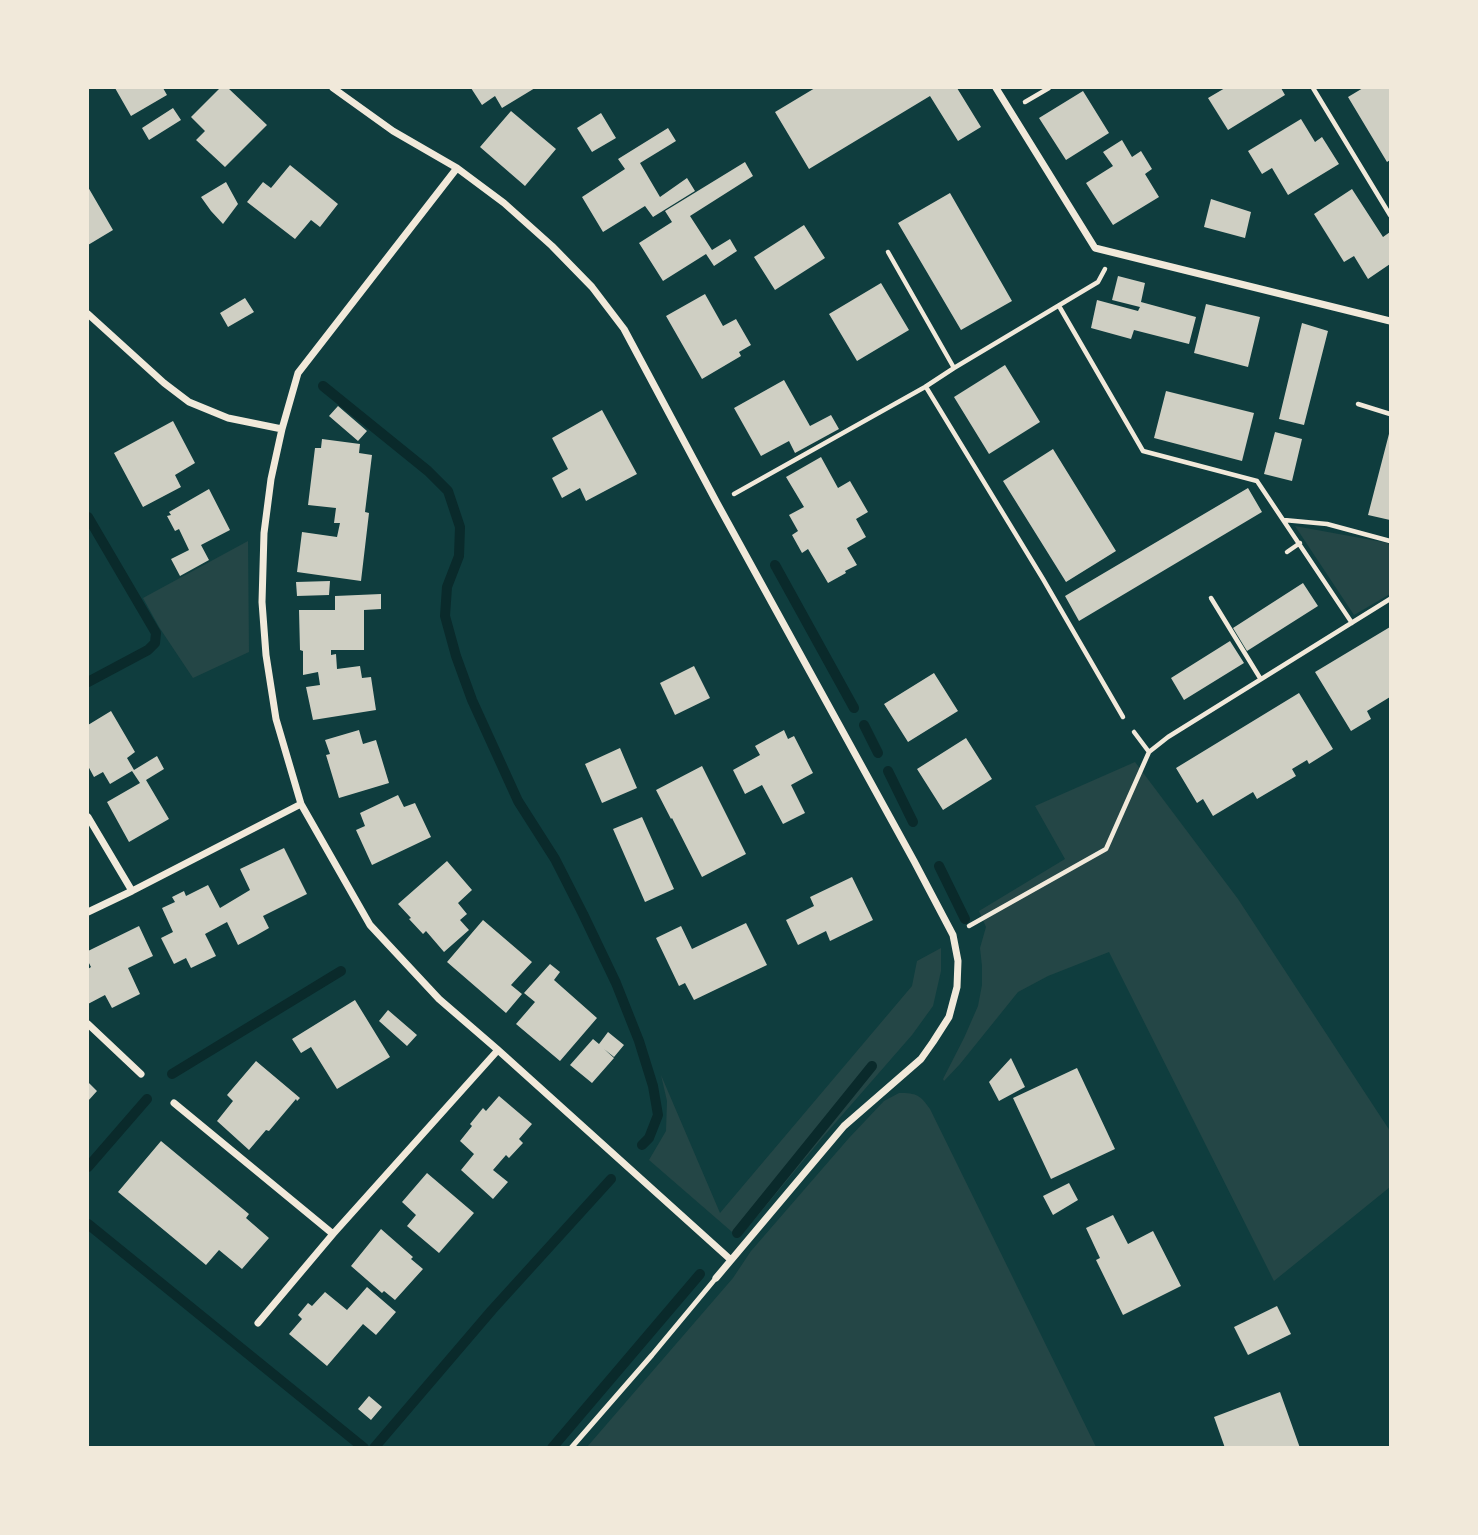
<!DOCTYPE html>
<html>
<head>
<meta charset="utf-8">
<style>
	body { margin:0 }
	#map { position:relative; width:1478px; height:1535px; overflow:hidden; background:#0f3d3e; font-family:Signika,sans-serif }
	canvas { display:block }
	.frame { position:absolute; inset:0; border:89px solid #f1e9da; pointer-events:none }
</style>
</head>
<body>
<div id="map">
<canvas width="1478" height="1535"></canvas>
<div class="frame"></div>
</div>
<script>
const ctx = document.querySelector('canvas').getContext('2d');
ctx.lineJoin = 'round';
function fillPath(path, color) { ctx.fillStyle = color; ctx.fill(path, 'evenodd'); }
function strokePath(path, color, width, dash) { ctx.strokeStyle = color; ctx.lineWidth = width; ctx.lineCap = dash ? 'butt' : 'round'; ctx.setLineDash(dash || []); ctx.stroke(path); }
fillPath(new Path2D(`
	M1295,526L1388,543L1390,548V594L1354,615Z
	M248,541L249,652L193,678L159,627L143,598Z
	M1135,762L1238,899L1390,1131V1187L1274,1281L1109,952L1048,976L1018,992L960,1064L944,1081L943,1079L964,1038L978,1006L982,985V966L980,948L986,927L979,911L1065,859L1035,806Z
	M941,948V971L933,1006L912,1035L823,1137L739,1238L649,1160L666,1131L667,1101L661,1075L720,1213L912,986L917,961Z
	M899,1093C917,1093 920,1095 930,1109L1096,1447H587L733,1278L751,1251L849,1138L884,1101Z`), '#244646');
strokePath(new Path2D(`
	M323,386L428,471L448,491L460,527L459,556L447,587L445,616L456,656L472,700L518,801L555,859L583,914L616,983L639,1041L653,1086L658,1115L649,1138L642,1145
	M88,517L156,633L155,643L148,650L88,682
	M775,565L854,708
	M864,725L878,753
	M888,771L913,822
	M939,866L965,919
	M172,1074L341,971
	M88,1167L147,1099
	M88,1224L364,1448
	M737,1233L872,1066
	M374,1448L492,1310L611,1179
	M552,1448L700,1274`), '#0a2a2b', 10);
fillPath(new Path2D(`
	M115,88H163L167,95L131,116Z
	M220,88H228L267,125L225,167L196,140L205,131L191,117Z
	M471,88H535L502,108L495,96L482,105Z
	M815,88H957L981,127L958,141L930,96L809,169L775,112Z
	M1225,88H1281L1285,95L1228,130L1208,98Z
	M1363,88H1390V160L1387,162L1348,97Z
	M1083,91L1109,133L1066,160L1039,118Z
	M173,108L181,120L149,140L142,128Z
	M511,111L556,149L525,186L480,147Z
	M601,113L616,138L592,152L577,128Z
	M1301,119L1315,142L1322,137L1339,164L1288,195L1272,168L1262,174L1248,151Z
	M668,128L676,141L640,163L660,197L687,178L695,191L653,217L645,206L603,232L582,197L625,169L618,159Z
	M1122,140L1132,157L1141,151L1152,169L1145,174L1159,197L1113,225L1086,183L1113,166L1103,152Z
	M745,162L753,176L690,216L712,250L730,239L737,251L714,266L706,254L663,281L639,243L672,222L665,211Z
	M290,165L338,204L320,227L311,220L295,239L247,202L263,182L271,188Z
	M226,182L238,204L223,224L211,211L201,197Z
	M88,187L113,230L88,245Z
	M1352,189L1383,237L1390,232V264L1368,279L1354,256L1344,262L1314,214Z
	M950,193L1012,301L961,330L898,223Z
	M1211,199L1251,212L1245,238L1204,227Z
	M804,225L825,258L775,290L754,257Z
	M1118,276L1145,283L1141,302L1196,317L1189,344L1134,330L1131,339L1091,328L1097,300L1138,311L1140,307L1112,300Z
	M881,283L909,330L857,361L829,314Z
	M705,294L723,326L736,319L751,345L739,352L741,356L702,379L666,316Z
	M245,298L254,312L228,327L220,313Z
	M1206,304L1260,317L1248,367L1194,353Z
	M1302,323L1328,331L1304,425L1279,419Z
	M1005,365L1040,422L989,454L954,397Z
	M784,380L810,426L831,415L839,429L795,453L789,441L761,456L734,408Z
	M1166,391L1254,413L1242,461L1154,438Z
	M338,406L367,431L358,441L329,416Z
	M602,410L637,474L586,501L580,488L562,498L552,478L568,469L552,438Z
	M173,421L195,463L175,475L181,487L143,507L114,453Z
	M1390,430V520L1368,515Z
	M1275,432L1302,439L1292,481L1264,474Z
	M322,439L360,444L359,453L372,455L365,512L369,513L361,581L297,572L302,532L337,537L340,523H334L336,508L308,505L315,448H321Z
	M1053,449L1116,551L1066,582L1003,481Z
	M821,457L838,488L850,481L868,512L856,519L866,537L847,548L857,565L845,571L846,573L828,583L808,549L802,553L792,535L798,531L789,515L804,507L786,477Z
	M1248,488L1262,512L1079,621L1065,596Z
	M209,489L230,530L201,545L209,560L180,576L171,559L189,550L179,529L175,531L167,516L171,515L169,512Z
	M330,581L329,595L297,596L296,582Z
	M1303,583L1318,606L1247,651L1233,628Z
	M381,594V609L364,610V650H331V655L336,654L337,669L360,666L362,678L371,677L376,710L313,720L306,687L320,685L318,672L303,675V651L300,650L299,610H335V596Z
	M1390,627V697L1367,711L1371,719L1351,731L1315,672Z
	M1230,641L1244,663L1184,700L1171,678Z
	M694,666L710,698L675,715L660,683Z
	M934,673L958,711L908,742L884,704Z
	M1299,693L1333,749L1309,764L1307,760L1292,769L1296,776L1257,799L1253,792L1213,816L1203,799L1197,803L1176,768Z
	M111,711L135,752L127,758L134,770L157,756L164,769L146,780L169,819L129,842L107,802L140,783L132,771L110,784L103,772L94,777L88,766V725Z
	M359,730L363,744L376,740L389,783L339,798L326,755L330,754L325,740Z
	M784,730L788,739L794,736L813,773L791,785L805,813L783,824L762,785L745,794L733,770L760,755L755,746Z
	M966,738L992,779L943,810L917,769Z
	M620,748L637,788L602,803L585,764Z
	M702,766L746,854L702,877L672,818L671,819L656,790Z
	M398,795L404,807L415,803L431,837L372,865L356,830L365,826L360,813Z
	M642,817L674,889L645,902L613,829Z
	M284,848L307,894L263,916L269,928L255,936L238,945L227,922L205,934L216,956L191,968L186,958L174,964L161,938L173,932L162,908L175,902L172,897L184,891L186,896L208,885L220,908L250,890L240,869Z
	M447,861L472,890L458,903L467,914L460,920L469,930L444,952L426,931L423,934L409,919L411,918L398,904Z
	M852,877L873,920L830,941L826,931L798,945L786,920L814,906L810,897Z
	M483,920L532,962L511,985L522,994L506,1013L447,962Z
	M746,923L767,965L694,1000L685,983L679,986L656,938L681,926L692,949Z
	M139,926L153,956L128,968L140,994L112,1008L105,995L88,1004V969L91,967L88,961V951Z
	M550,964L560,972L554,980L597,1018L560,1061L516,1024L535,1002L524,993Z
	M355,1000L390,1057L337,1089L311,1047L301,1053L292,1039Z
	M388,1010L417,1035L407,1046L379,1021Z
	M608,1032L624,1045L614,1057L604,1049L614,1058L592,1083L570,1065L593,1039L599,1044Z
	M1011,1058L1025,1087L999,1101L989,1082Z
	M256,1061L300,1098L297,1101L296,1099L269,1131L266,1130L249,1150L217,1121L233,1101L227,1095Z
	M1077,1068L1115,1149L1051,1179L1013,1098Z
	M88,1082L97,1091L88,1101Z
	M499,1096L532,1124L519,1139L523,1143L509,1158L506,1155L493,1170L508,1182L493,1199L461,1170L474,1154L460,1141L472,1126L470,1124L483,1108L486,1111Z
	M161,1141L249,1214L246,1218L269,1238L242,1269L219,1250L206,1265L118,1192Z
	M427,1173L474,1213L439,1253L407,1226L416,1215L402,1202Z
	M1069,1183L1078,1200L1053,1215L1043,1196Z
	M1113,1215L1128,1244L1153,1231L1181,1286L1123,1315L1096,1260L1100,1258L1086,1228Z
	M381,1229L413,1257L411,1259L423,1269L395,1300L384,1291L382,1293L351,1266Z
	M367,1287L396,1312L376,1335L363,1324L327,1366L289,1334L302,1319L298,1315L308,1303L312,1306L325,1292L347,1310Z
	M1277,1306L1291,1334L1248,1355L1234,1327Z
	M1280,1392L1300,1448H1225L1214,1417Z
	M369,1396L382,1407L371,1420L358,1409Z`), '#cfcfc3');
strokePath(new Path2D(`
	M1313,88L1390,215
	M1025,102L1049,88
	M888,252L954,368
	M1059,306L1143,451L1257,481L1352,623
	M926,387L1043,579L1123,717
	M1358,404L1390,414
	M734,494L925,387L954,368L1098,282L1105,269
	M1284,520L1327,524L1390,541
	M1287,552L1300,543
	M1211,598L1260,678
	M1134,732L1149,752
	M969,926L1106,849L1149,752L1168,737L1390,599`), '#f1e9da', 4.5);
strokePath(new Path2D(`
	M571,1448L652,1355L716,1278`), '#f1e9da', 5);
strokePath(new Path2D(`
	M333,88L393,131L457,168L504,203L552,246L592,287L624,329L717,503L914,861L953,935L958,961L957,987L949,1017L933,1042L921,1059L844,1126L716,1278
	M996,88L1095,248L1390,321
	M457,168L298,373L282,429L271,479L264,533L262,602L266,655L276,719L301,804L370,925L439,999L498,1050L731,1260
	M88,314L164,383L189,402L228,418L282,429
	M88,817L132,891
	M88,912L132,891L301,804
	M88,1024L141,1074
	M174,1103L333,1234L498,1050
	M258,1323L333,1234`), '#f1e9da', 7);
</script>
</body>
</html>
